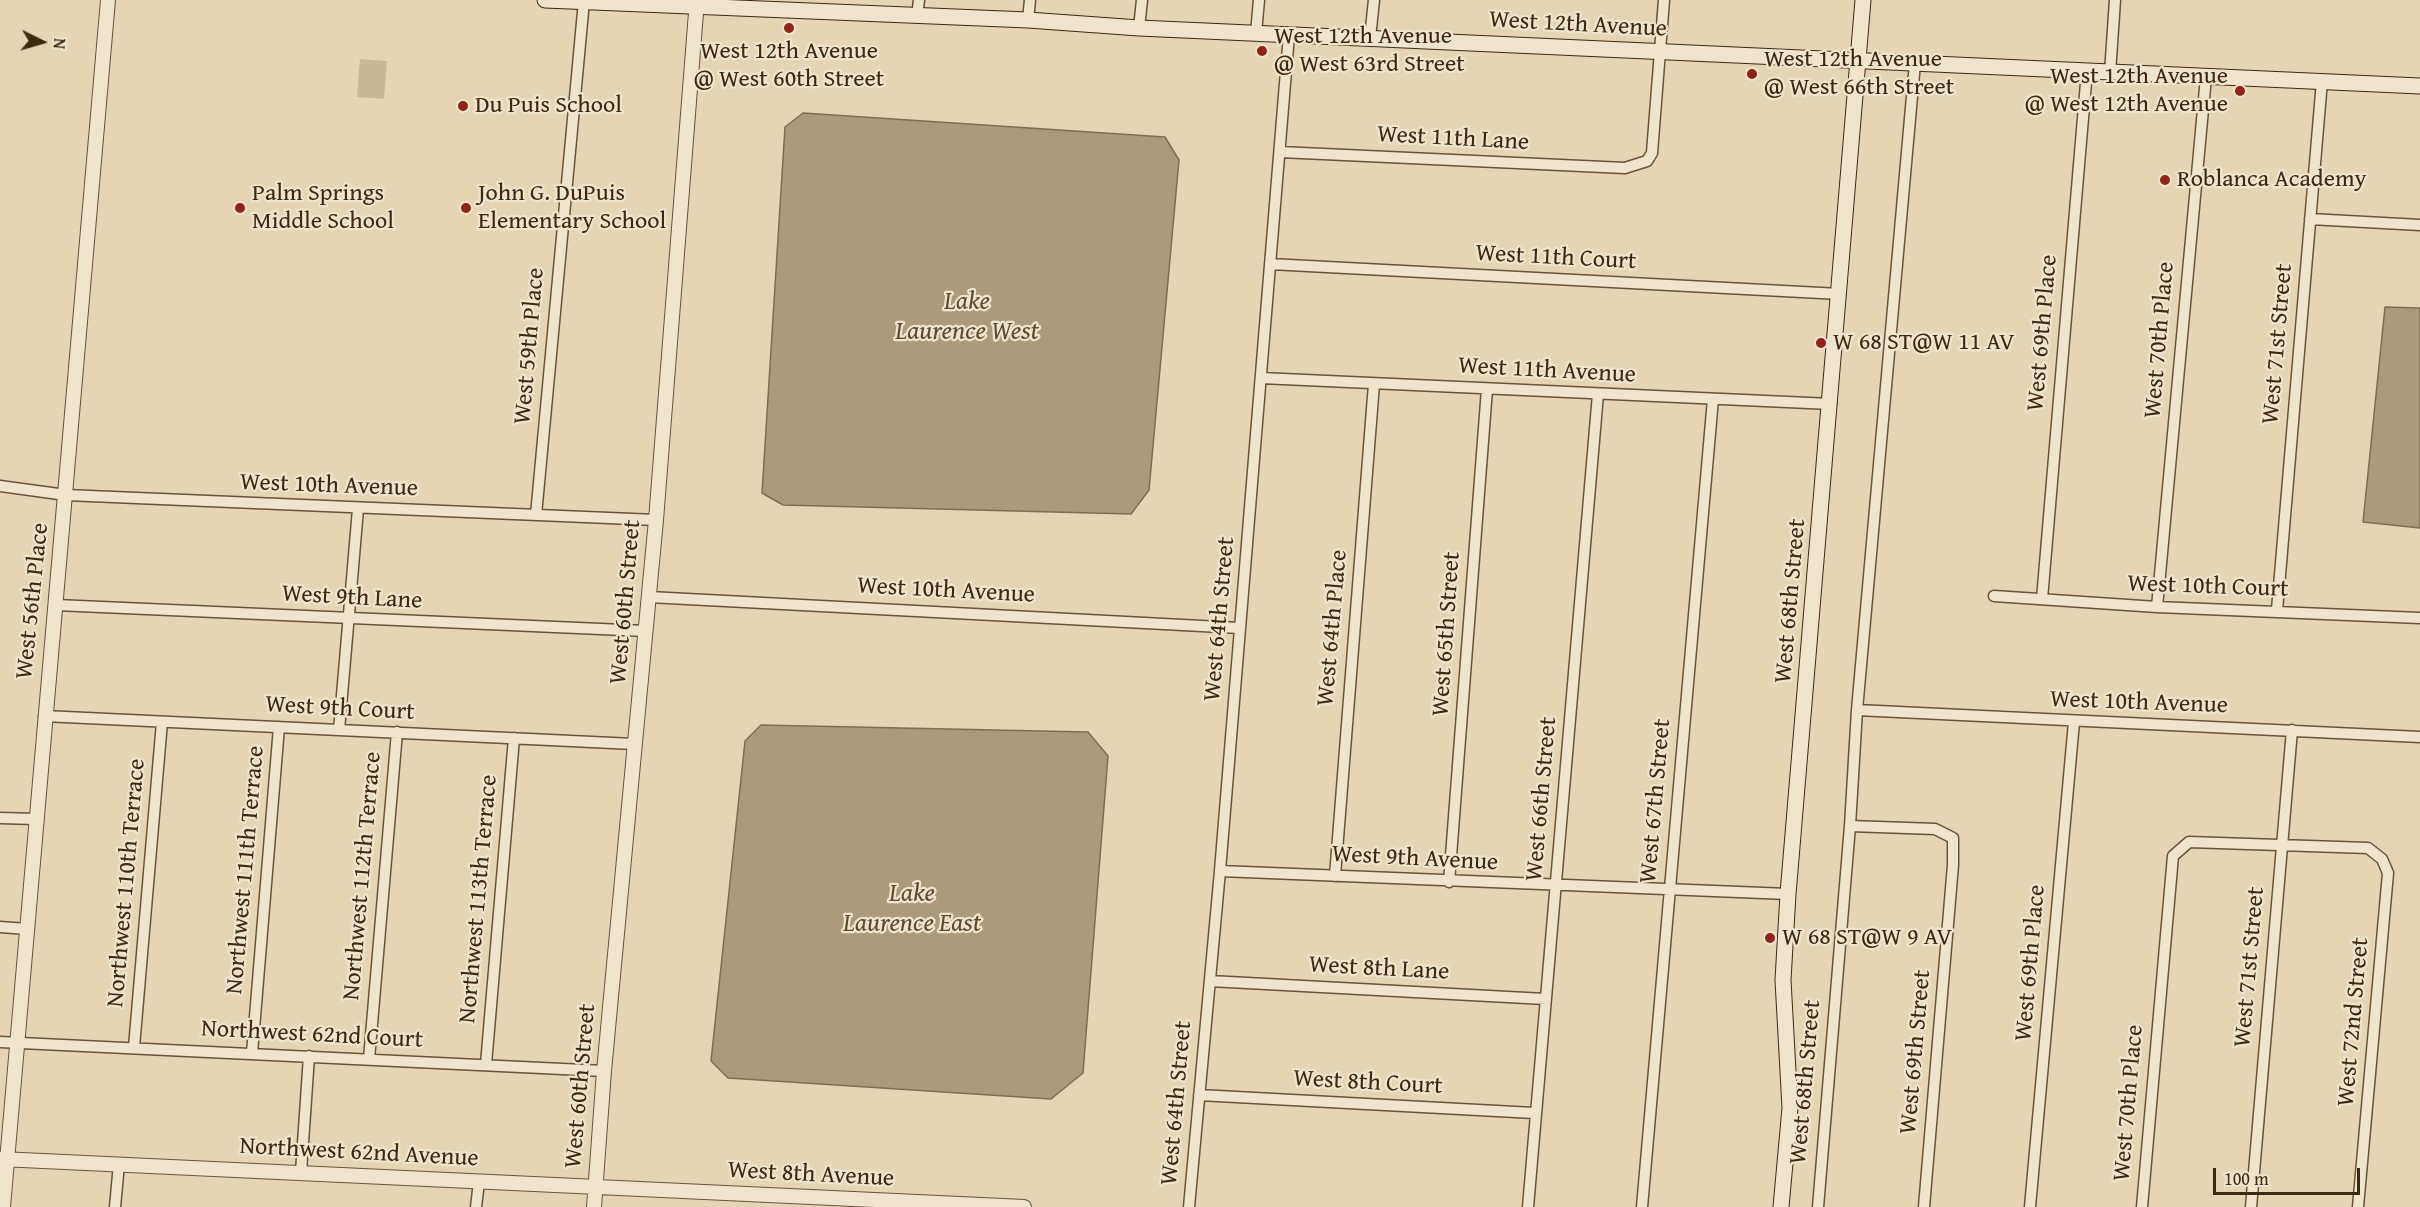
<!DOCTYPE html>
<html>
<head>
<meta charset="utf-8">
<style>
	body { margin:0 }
	#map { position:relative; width:2420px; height:1207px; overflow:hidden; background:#e6d5b4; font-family:"Gentium Book Plus",serif }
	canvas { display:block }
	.north { position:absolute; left:12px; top:12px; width:60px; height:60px; -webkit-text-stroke:4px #efe4ce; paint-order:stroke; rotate:95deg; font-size:16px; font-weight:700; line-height:24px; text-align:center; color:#3e2810 }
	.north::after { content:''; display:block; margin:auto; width:21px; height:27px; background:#3e2810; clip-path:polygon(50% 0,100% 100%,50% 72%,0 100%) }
	.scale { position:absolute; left:2213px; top:1168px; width:147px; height:27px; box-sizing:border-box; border:3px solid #3e2810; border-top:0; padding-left:8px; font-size:18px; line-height:21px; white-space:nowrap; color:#3e2810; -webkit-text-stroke:4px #efe4ce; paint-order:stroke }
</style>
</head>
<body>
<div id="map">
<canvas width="2420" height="1207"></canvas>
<div class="north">N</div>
<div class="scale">100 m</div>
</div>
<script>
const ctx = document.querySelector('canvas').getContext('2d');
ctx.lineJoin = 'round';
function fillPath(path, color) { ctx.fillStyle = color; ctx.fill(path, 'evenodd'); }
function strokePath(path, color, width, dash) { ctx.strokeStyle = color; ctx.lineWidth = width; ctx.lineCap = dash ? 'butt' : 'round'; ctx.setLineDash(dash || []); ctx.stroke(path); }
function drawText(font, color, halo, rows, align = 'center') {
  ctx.font = font + ' "Gentium Book Plus",serif'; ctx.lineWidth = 4.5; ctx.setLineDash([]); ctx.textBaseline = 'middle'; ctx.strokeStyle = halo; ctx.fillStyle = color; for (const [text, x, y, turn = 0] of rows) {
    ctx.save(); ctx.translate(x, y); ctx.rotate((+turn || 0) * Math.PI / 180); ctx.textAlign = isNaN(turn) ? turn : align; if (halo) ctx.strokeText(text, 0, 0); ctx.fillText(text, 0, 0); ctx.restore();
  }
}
fillPath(new Path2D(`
	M360,59L387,61L384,99L357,97Z`), '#c9b898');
const water = new Path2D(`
	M803,113L1165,137L1179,160L1149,490L1131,514L783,505L762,493L785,127Z
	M2385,307L2420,308V528L2363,522Z
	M761,725L1088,732L1108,756L1083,1073L1051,1099L728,1078L711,1061L745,741Z`);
fillPath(water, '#ad9a7c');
strokePath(water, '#816c51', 1.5);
const minor = new Path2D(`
	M917,17L919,0
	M1028,20L1030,0
	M1139,28L1142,0
	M1256,33L1259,0
	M1370,38L1374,0
	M2110,73L2115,0
	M1280,152L1625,168L1647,161L1652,153L1664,0
	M2310,219L2420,225
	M1270,264L1840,294
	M1261,378L1831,404
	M0,486L66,495L656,520
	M536,515L584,1
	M1994,596L2157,607L2420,618
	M649,597L1240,628
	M2042,599L2087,71
	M56,605L646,631
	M2157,607L2206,77
	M2277,610L2322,81
	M1857,710L2420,737
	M44,716L634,744
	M339,730L358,509
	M0,818L36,819
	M1850,826L1935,829L1953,838V865L1924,1207
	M1220,871L1788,894
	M1335,876L1374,384
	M1449,882L1487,389
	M0,927L27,929
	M1210,981L1545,999
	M0,1042L604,1071
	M134,1047L162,722
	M252,1053L279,727
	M369,1059L397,732
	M486,1064L514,738
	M1199,1095L1534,1113
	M301,1172L309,1056
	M115,1207L119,1164
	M476,1207L479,1182
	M1189,1207L1220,871L1289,35
	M1528,1207L1598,394
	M1642,1207L1713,399
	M1818,1207L1850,826L1857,710L1915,63
	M2030,1207L2074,722
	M2142,1207L2173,856L2189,842L2368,848L2382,859L2388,873L2358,1207
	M2251,1207L2292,730`);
const tertiary = new Path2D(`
	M0,1159L1024,1207
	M3,1207C37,805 74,402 108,0
	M594,1207L604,1071L656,520L697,0`);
const secondary = new Path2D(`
	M545,0L1028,20L1139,28L2420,86
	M1781,1207L1790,1108L1783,980L1788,894L1863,0`);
strokePath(minor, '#685339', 13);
strokePath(tertiary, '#685339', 16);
strokePath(secondary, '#3e2810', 17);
strokePath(minor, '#efe4ce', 10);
strokePath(tertiary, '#efe4ce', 14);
strokePath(secondary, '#efe4ce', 15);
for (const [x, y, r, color] of [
	[789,28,6,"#8f2418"],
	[1262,51,6,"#8f2418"],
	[1752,74,6,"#8f2418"],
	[2240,91,6,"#8f2418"],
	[463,106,6,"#8f2418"],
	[2165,180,6,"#8f2418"],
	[240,208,6,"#8f2418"],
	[466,208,6,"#8f2418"],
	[1821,343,6,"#8f2418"],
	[1770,938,6,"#8f2418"]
]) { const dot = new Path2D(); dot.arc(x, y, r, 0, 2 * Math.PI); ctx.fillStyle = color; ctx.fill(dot); strokePath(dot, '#efe4ce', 2); }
drawText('24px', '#3e2810', '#efe4ce', [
	["West 12th Avenue",1578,25,3],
	["West 11th Lane",1453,139,3],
	["West 11th Court",1556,258,3],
	["West 69th Place",2043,333,-85],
	["West 70th Place",2160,340,-85],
	["West 71st Street",2278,344,-85],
	["West 59th Place",530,346,-85],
	["West 11th Avenue",1547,371,3],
	["West 10th Avenue",329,486,2],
	["West 10th Court",2208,587,2],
	["West 10th Avenue",946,591,3],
	["West 9th Lane",352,598,3],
	["West 56th Place",33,601,-84],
	["West 68th Street",1791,601,-85],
	["West 60th Street",626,602,-85],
	["West 64th Street",1220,619,-85],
	["West 64th Place",1333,628,-85],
	["West 65th Street",1447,634,-86],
	["West 10th Avenue",2139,703,2],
	["West 9th Court",340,709,3],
	["West 66th Street",1542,799,-85],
	["West 67th Street",1656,801,-85],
	["West 9th Avenue",1415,859,3],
	["Northwest 111th Terrace",246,870,-85],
	["Northwest 112th Terrace",363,876,-85],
	["Northwest 110th Terrace",127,883,-85],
	["Northwest 113th Terrace",479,899,-85],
	["West 69th Place",2031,963,-85],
	["West 71st Street",2250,967,-85],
	["West 8th Lane",1379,969,3],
	["West 72nd Street",2354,1022,-85],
	["Northwest 62nd Court",312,1035,3],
	["West 69th Street",1916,1052,-85],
	["West 68th Street",1806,1082,-85],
	["West 8th Court",1368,1083,3],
	["West 60th Street",581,1086,-85],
	["West 64th Street",1177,1103,-85],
	["West 70th Place",2129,1103,-85],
	["Northwest 62nd Avenue",359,1153,3],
	["West 8th Avenue",811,1175,3]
]);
drawText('24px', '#3e2810', '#efe4ce', [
	["West 12th Avenue",1274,37],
	["@ West 63rd Street",1274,65],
	["West 12th Avenue",789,52,"center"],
	["@ West 60th Street",789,80,"center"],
	["West 12th Avenue",1764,60],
	["@ West 66th Street",1764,88],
	["West 12th Avenue",2228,77,"right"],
	["@ West 12th Avenue",2228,105,"right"],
	["Du Puis School",475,106],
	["Roblanca Academy",2177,180],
	["Palm Springs",252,194],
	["Middle School",252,222],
	["John G. DuPuis",478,194],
	["Elementary School",478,222],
	["W 68 ST@W 11 AV",1833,343],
	["W 68 ST@W 9 AV",1782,938]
], 'left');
drawText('italic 26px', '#5f4a30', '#efe4ce', [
	["Lake",967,302],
	["Laurence West",967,332],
	["Lake",912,894],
	["Laurence East",912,924]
]);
</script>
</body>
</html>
